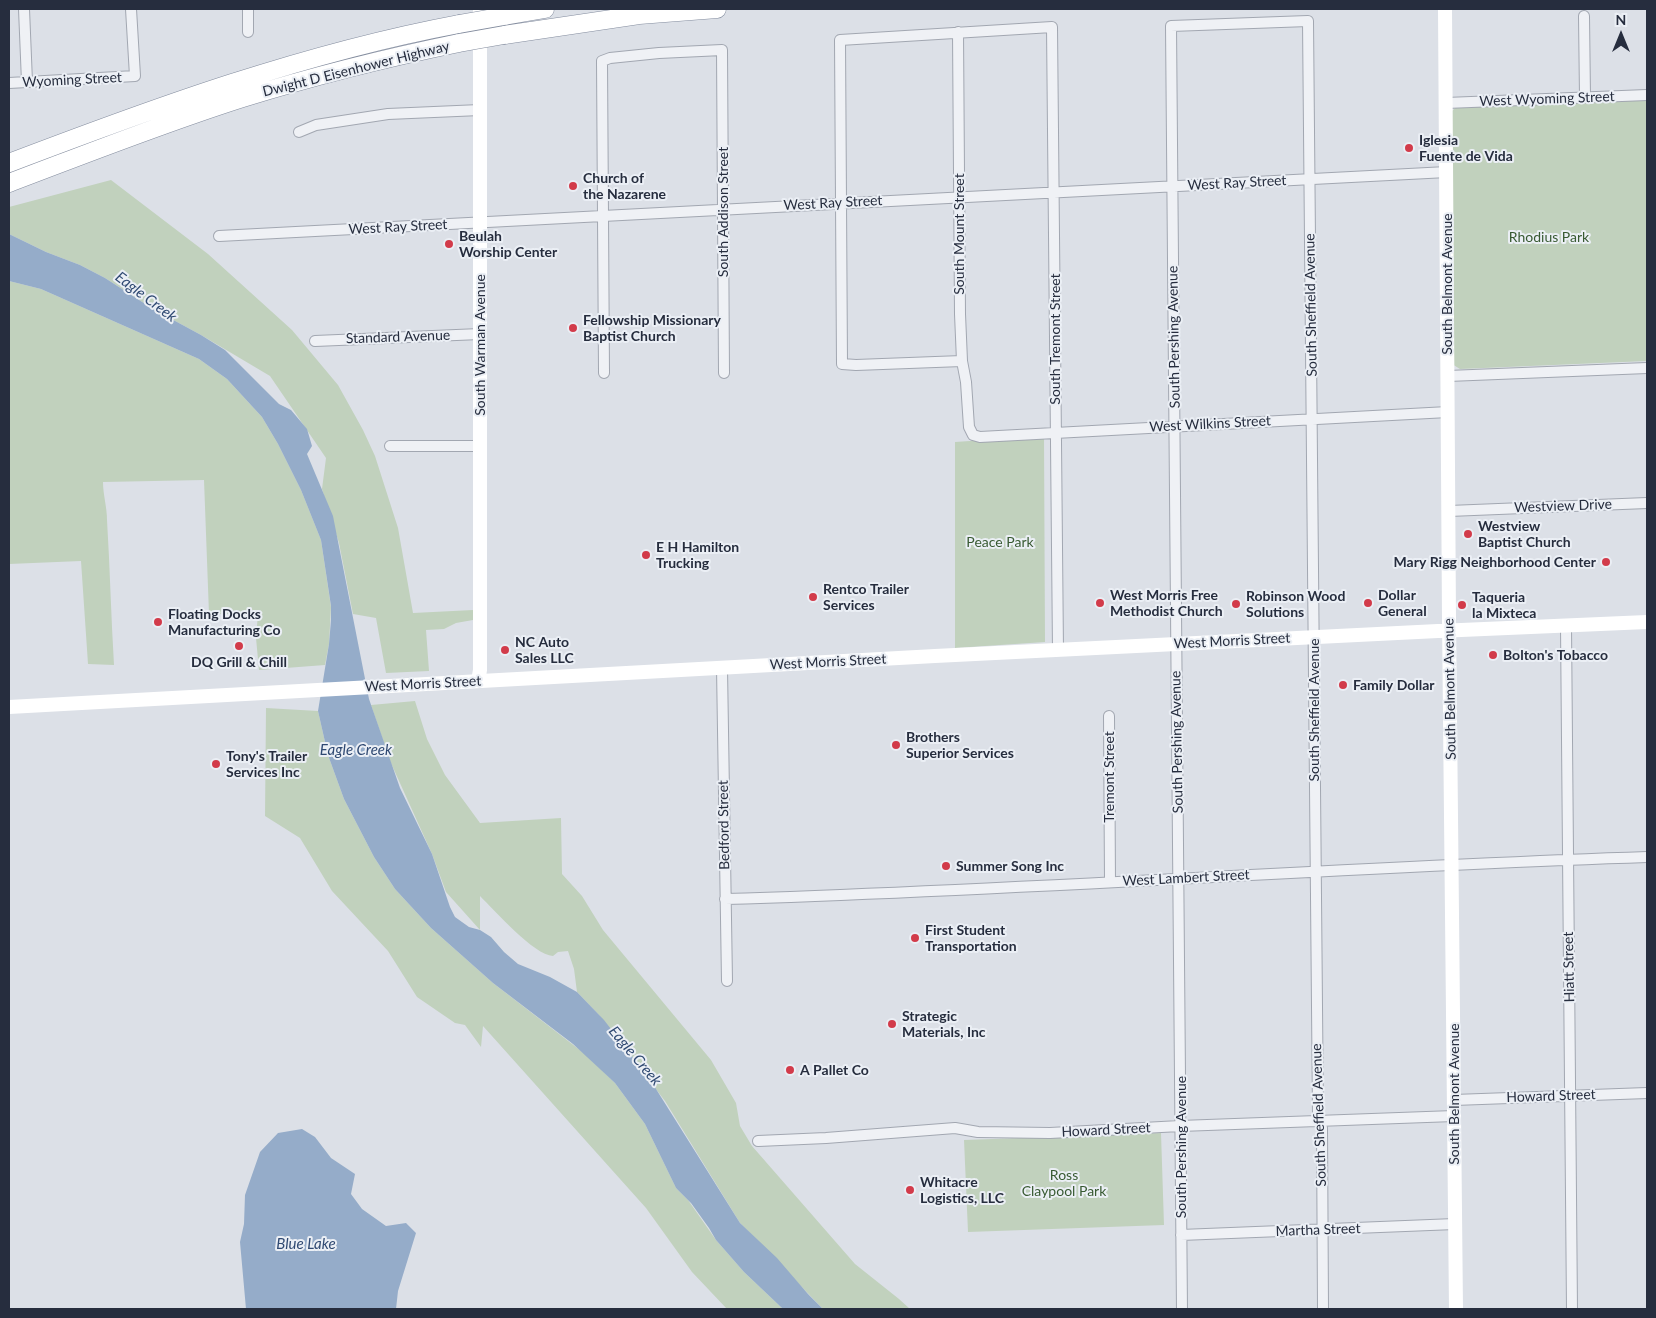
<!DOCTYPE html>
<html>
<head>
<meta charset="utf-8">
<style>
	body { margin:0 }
	#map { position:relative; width:1656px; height:1318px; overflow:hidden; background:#dce0e7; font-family:Lato,sans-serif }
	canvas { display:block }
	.frame { position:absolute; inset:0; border:10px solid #262d3e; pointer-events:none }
	.north { position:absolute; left:1596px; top:10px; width:50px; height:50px; -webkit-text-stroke:4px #ebeff5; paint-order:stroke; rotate:0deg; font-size:14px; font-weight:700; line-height:20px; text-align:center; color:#262d3e }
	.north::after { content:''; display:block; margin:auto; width:18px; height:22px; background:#262d3e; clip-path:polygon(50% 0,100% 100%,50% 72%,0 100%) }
</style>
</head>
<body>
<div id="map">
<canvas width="1656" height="1318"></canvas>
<div class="frame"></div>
<div class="north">N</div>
</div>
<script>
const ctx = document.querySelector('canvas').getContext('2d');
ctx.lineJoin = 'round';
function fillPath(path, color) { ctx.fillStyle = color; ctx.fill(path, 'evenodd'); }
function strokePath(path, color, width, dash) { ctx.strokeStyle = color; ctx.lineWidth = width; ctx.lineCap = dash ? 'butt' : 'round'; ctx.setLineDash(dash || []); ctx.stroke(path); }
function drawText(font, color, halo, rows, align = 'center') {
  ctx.font = font + ' Lato,sans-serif'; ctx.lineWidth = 4; ctx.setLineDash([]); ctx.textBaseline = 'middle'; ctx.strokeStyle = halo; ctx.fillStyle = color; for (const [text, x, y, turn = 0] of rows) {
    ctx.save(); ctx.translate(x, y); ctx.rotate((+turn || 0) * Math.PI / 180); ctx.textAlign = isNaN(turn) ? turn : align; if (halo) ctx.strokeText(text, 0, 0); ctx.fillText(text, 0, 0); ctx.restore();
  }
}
fillPath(new Path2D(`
	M1647,100V361L1460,369L1452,364L1450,113L1456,107Z
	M111,180L208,254L292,330L338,385L363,430L375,456L398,528L413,613L473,610V620L456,623L444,629L426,630L429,671L386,673L376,618L353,614L339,543L322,489L326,458L270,376L201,335L153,309L105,278L80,265L46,252L9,234V207Z
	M9,281L41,289L199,359L227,379L262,417L278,444L301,490L321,540L331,607L329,644L325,665L259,670L256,638L258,614H209L204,480L103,482C103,495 107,507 107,520C110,568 111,617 114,665L88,664L81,561L9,564Z
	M1044,436L1045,642L955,648V442Z
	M415,701L427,739L445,775L480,823L561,818L562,874L582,896L603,930L711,1060L736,1103L740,1126L752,1146L855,1264L899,1299L910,1309H823L740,1223L665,1101L599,1015L577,992L574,969L568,951L558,952L553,956C534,955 495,911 480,896V930L446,892L432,854L390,761L371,705Z
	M266,708L318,711L328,755L344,799L374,857L395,889L431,928L493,983L585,1054L615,1083L645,1124L676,1188L688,1200L716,1240L744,1272L783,1309H727L692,1272L646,1208L483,1026L481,1047L465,1025L455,1023L417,997L388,951L332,891L300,838L265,816Z
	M1161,1133L1164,1225L968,1232L964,1140Z`), '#c1d1bd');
fillPath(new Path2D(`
	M9,234L46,252L80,265L105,278L153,309L201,335L225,350L279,404L291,410L307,429L312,446L307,454L333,516L369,699L400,788L432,854L450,907L455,917L469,927L480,930L491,937L504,952L518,964L550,977L577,992L604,1020L651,1081L740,1223L777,1258L808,1294L823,1309H783L744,1272L716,1240L709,1228L691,1203L676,1188L645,1124L615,1083L573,1044L493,983L431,928L395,889L374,857L344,799L328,755L318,711L329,644L331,620V606L321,540L301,490L278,444L262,417L227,379L199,359L41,289L9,281Z
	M302,1129L315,1137L331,1158L355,1174L351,1194L362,1209L386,1226L406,1223L416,1233L398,1291L396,1309H246L240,1242L244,1224L245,1195L260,1152L278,1133Z`), '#95acc9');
const street = new Path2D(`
	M24,9L27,82
	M1584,16L1585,97
	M248,32V9
	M958,32L960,314L962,361L966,382L969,427L973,435L980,437L1448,412
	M9,83L135,76L131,9
	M1446,103L1647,95
	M299,132L316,125L388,114L480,110
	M219,236L1447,172
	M315,341L480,334
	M962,361L856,365L842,364L840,40L1052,27L1058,650
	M604,373L602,61L610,58L659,53L722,50L724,373
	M1448,376L1647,368
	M390,446H480
	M1449,511L1647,503
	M1566,626L1572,1309
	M722,668L727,981
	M1109,716L1110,882
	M725,899C1033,890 1340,867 1647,857
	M1454,1100L1647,1093
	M758,1141L826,1138L955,1128L978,1132L1050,1133L1180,1126L1454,1116
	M1181,1235L1455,1224
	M1182,1309L1171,26L1308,21L1318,1114L1322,1128L1323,1309`);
const highway = new Path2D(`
	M504,16L545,9
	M504,35L639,15L717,9
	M9,163C156,107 304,53 459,24
	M9,183C86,154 164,123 243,98C314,76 386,58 459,43`);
strokePath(street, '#a2a7b1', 12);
strokePath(highway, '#838c9e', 19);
strokePath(street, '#eff1f5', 10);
strokePath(new Path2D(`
	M1445,9L1449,619L1456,1309
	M478,681L480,670V9
	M9,707L935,656L1438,631L1647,622`), '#fff', 14);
strokePath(highway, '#fff', 18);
const highwayBridge = new Path2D(`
	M459,24L504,16
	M459,43L504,35`);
strokePath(highwayBridge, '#838c9e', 19, []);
strokePath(highwayBridge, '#fff', 18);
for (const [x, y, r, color] of [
	[1409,148,5,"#d23b4a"],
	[573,186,5,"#d23b4a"],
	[449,244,5,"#d23b4a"],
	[573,328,5,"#d23b4a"],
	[1468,534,5,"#d23b4a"],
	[646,555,5,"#d23b4a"],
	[1606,562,5,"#d23b4a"],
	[813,597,5,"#d23b4a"],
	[1100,603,5,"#d23b4a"],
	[1368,603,5,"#d23b4a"],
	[1236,604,5,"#d23b4a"],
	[1462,605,5,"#d23b4a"],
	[158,622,5,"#d23b4a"],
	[239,646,5,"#d23b4a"],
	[505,650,5,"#d23b4a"],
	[1493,655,5,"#d23b4a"],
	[1343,685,5,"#d23b4a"],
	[896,745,5,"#d23b4a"],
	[216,764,5,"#d23b4a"],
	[946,866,5,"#d23b4a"],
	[915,938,5,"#d23b4a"],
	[892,1024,5,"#d23b4a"],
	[790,1070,5,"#d23b4a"],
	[910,1190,5,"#d23b4a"]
]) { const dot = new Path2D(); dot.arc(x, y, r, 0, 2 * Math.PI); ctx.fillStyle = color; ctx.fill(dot); strokePath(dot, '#ebeff5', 2); }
drawText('14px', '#262d3e', '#ebeff5', [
	["Dwight D Eisenhower Highway",356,69,-14],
	["Wyoming Street",72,80,-3],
	["West Wyoming Street",1547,99,-2],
	["West Ray Street",1237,183,-3],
	["West Ray Street",833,203,-3],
	["South Addison Street",723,212,-90],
	["West Ray Street",398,227,-3],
	["South Mount Street",959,234,-90],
	["South Belmont Avenue",1447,284,-90],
	["South Sheffield Avenue",1311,305,-91],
	["Standard Avenue",398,337,-2],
	["South Pershing Avenue",1174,337,-91],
	["South Tremont Street",1055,339,-90],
	["South Warman Avenue",480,345,-90],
	["West Wilkins Street",1210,424,-3],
	["Westview Drive",1563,506,-2],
	["West Morris Street",1232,641,-3],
	["West Morris Street",828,662,-3],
	["West Morris Street",423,684,-3],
	["South Belmont Avenue",1450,689,-91],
	["South Sheffield Avenue",1314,710,-90],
	["South Pershing Avenue",1177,742,-91],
	["Tremont Street",1109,777,-90],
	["Bedford Street",724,825,-91],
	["West Lambert Street",1186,878,-3],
	["Hiatt Street",1569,967,-91],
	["South Belmont Avenue",1454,1094,-90],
	["Howard Street",1551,1096,-2],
	["South Sheffield Avenue",1319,1115,-92],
	["Howard Street",1106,1130,-3],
	["South Pershing Avenue",1181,1147,-90],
	["Martha Street",1318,1230,-2]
]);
drawText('bold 14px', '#262d3e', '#ebeff5', [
	["Iglesia",1419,140],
	["Fuente de Vida",1419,156],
	["Church of",583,178],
	["the Nazarene",583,194],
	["Beulah",459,236],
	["Worship Center",459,252],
	["Fellowship Missionary",583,320],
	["Baptist Church",583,336],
	["Westview",1478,526],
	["Baptist Church",1478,542],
	["E H Hamilton",656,547],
	["Trucking",656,563],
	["Mary Rigg Neighborhood Center",1596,562,"right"],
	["Rentco Trailer",823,589],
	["Services",823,605],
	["West Morris Free",1110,595],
	["Methodist Church",1110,611],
	["Dollar",1378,595],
	["General",1378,611],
	["Robinson Wood",1246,596],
	["Solutions",1246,612],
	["Taqueria",1472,597],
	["la Mixteca",1472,613],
	["Floating Docks",168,614],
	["Manufacturing Co",168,630],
	["NC Auto",515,642],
	["Sales LLC",515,658],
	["Bolton's Tobacco",1503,655],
	["DQ Grill & Chill",239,662,"center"],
	["Family Dollar",1353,685],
	["Brothers",906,737],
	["Superior Services",906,753],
	["Tony's Trailer",226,756],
	["Services Inc",226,772],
	["Summer Song Inc",956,866],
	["First Student",925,930],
	["Transportation",925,946],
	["Strategic",902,1016],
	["Materials, Inc",902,1032],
	["A Pallet Co",800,1070],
	["Whitacre",920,1182],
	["Logistics, LLC",920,1198]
], 'left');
drawText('14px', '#385a32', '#ebeff5', [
	["Rhodius Park",1549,237],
	["Peace Park",1000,542],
	["Ross",1064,1175],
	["Claypool Park",1064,1191]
]);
drawText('italic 15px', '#2f4972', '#ebeff5', [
	["Eagle Creek",146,297,37],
	["Eagle Creek",356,750],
	["Eagle Creek",635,1056,50],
	["Blue Lake",306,1244]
]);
</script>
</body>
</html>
